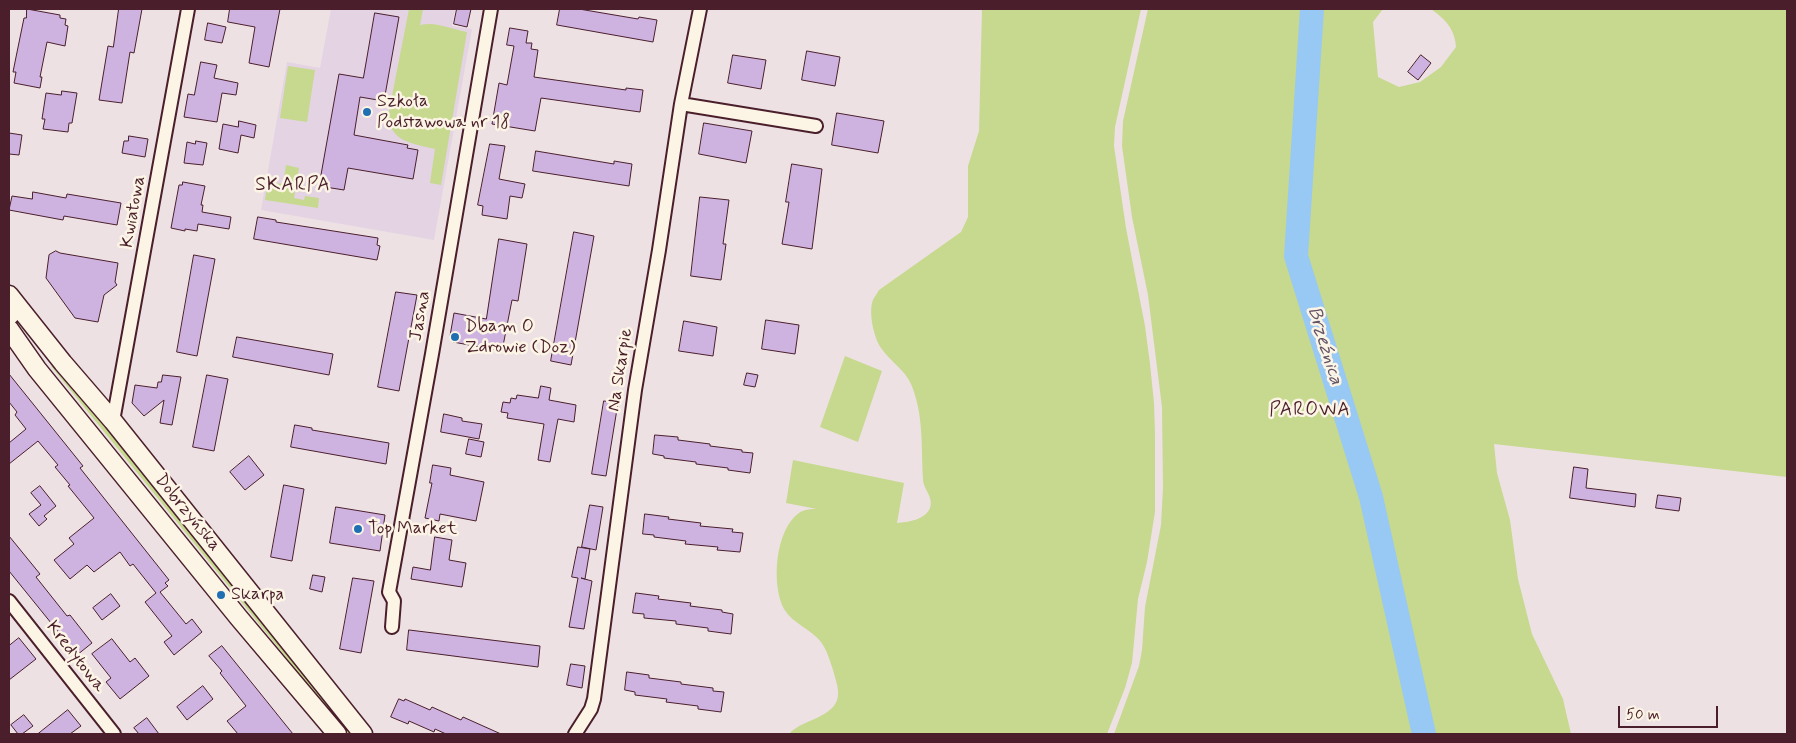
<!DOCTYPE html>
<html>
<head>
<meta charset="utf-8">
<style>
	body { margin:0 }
	#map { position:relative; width:1796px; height:743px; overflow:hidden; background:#eee1e4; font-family:Mynerve,sans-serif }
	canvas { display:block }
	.frame { position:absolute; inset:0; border:10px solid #4a1f2b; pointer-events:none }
	.scale { position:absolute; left:1618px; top:706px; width:100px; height:22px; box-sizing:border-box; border:2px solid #4a1f2b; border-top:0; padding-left:6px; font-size:15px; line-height:18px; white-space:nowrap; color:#4a1f2b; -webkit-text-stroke:4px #fcf5e5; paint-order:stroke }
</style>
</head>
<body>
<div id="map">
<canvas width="1796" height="743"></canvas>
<div class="frame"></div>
<div class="scale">50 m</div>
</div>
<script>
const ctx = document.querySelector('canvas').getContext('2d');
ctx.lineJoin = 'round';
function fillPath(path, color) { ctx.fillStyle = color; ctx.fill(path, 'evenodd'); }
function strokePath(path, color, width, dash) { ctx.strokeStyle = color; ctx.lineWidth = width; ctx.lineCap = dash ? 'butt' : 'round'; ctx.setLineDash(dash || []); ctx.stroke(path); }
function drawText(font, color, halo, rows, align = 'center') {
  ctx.font = font + ' Mynerve,sans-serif'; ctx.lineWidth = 5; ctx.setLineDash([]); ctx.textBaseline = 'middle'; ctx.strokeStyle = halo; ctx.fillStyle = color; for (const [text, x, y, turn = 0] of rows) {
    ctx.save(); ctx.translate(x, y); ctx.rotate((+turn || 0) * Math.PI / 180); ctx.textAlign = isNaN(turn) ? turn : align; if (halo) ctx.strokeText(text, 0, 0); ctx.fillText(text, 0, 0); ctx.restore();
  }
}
fillPath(new Path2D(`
	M331,9H455L452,26L472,29L434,240L261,210L287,62L320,68Z`), '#e4d3e3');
fillPath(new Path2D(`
	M409,9H423L420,25C436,21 451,29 467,32L441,185L430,183L435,149C412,143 387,142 389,111Z
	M982,9H1141L1115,127L1114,146L1126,228L1145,326L1150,364L1154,403L1155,434V512L1147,562L1138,599L1132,663L1125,688L1107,734H789C802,719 835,718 838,696C839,688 835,678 833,670C830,661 827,650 821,642C811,629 793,624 784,609C771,585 775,530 799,513C804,509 812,509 817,509L786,503L793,460L904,483L897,523C908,522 925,520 930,508C934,497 923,489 923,479C921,446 924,415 911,384C905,370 890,361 881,348C874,338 868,312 873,300C874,297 877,294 879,290L961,232L968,217V166L979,131Z
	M1148,9H1383L1373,22L1378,77L1399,87L1420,82L1441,67L1456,47C1455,29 1445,19 1431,9H1787V477L1494,444L1497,473L1510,520L1518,579L1532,634L1563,699L1571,734H1114L1139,666L1142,650L1145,607L1161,525L1163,488L1162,407L1148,295L1132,217L1122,146L1123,121Z
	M288,66L315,70L307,122L280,118Z
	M286,165L299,168L294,198L304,200L305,196L319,198L318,208L265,200L268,182L283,184Z
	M845,356L882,371L858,442L820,427Z
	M55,363L353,734H348L51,366Z`), '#c6d98e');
strokePath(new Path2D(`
	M1312,9L1296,256L1371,497L1424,734`), '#98c8f4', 24);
const building = new Path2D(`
	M27,9L60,15V18L66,19L65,25L68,26L65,46L47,42L40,77H42L40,88L14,83L16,72H13L15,62L24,18H26Z
	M119,9H142L134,53L130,52L122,103L99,100L108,46L113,47Z
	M230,9H280L269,67L249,63L255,27L228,22Z
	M457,9H471L467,27L454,24Z
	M560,9H579L638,19L639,17L657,20L653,42L557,25Z
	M375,13L399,17L384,101L360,97L354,135L408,145L407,148L418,150L413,179L348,168L344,190L319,186L339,74L363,78Z
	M208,23L226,27L222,43L205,40Z
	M510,28L528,31L526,43H532L531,49L538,50L534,77L626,90V88L643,90L640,112L541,98L535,131L492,124L499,83L507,85L514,46L507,45Z
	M807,51L840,57L835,86L802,80Z
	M733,55L766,60L761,89L728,83Z
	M1421,55L1431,63L1418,80L1408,72Z
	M201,62L217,65L214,78L238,83L236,95L222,93L217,122L184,117L188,94L194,95Z
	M62,91L77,93L72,123H69L68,132L43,129L45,119H42L46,93L61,95Z
	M837,113L884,121L878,153L832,145Z
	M239,121L256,125L254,138L241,135L238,153L219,149L223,124L238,127Z
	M704,123L752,131L746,163L699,154Z
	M9,133L22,135L19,155L9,154Z
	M129,136L148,139L145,157L122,153L124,141H128Z
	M196,141L207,143L203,165L184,163L187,142L195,144Z
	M490,144L505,146L499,179L525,184L522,198L510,196L507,219L482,215L483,206L478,205Z
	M536,151L614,164V161L632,164L629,186L533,171Z
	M792,164L822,169L812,249L782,244L789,202H786Z
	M183,182L205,186L201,205H203L202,212L231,217L229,229L198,224L197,231L185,229V231L171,228L179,185H182Z
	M33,192L66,198L67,194L121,203L117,225L64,216L63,220L9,210L12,196L32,199Z
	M700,197L729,200L723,244H726L721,280L691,276Z
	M258,217L276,220V222L378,238L377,245L380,246L377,260L254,239Z
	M574,232L594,236L571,365L551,361Z
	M499,239L527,244L518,301L512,300L502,351L453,342L450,336L454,313L486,319Z
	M56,251L60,253L118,263L115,282L117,285L104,295L98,322L75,318L46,278L49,255Z
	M194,255L215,259L197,356L177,352Z
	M396,292L417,295L399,391L378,387Z
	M766,320L799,325L795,354L762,349Z
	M684,321L717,327L713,356L679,351Z
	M237,337L333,354L329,375L233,357Z
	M747,373L758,375L755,387L744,385Z
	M9,374L83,466L80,468L169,580L165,583L168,586L160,592L186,624L192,619L202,632L174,655L164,642L172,636L145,602L156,593L133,564L130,566L120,552L94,572L87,565L70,579L54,560L74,544L69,538L94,518L68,486L70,485L55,467L58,465L38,441L9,464V443L26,429L15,415L17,412L9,402Z
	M163,375L181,377L172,425L160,423L164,400L144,416L132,403L135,385L157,388L158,382H161Z
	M207,375L228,379L214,451L193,447Z
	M541,386L551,388L549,400L576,405L574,422L558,419L550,462L538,460L544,424L507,418L508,413L501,412L503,402L510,403L511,398L516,399L517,395L538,398Z
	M604,401L618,403L606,476L592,474Z
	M444,414L462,418V421L482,424L479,439L441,432Z
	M295,425L312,428V430L389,443L386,464L291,447Z
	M655,435L678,437V440L710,444V446L742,450V452L753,453L750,473L728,470V468L696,464V462L664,458V456L653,454Z
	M469,439L484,442L481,457L466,454Z
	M249,456L264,475L245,490L230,472Z
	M433,465L451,468L450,475L484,482L476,521L440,514L439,521L425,518L432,483H430Z
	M1574,467L1588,469L1586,488L1636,494L1635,507L1570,498Z
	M284,485L304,489L292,561L271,557Z
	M40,486L56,506L44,516L47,519L39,526L29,514L41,505L31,493Z
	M1658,495L1681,498L1679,511L1656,508Z
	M590,505L603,507L596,550L582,547Z
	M336,507L385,515L380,551L330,543Z
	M645,514L669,517L668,519L701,523L700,526L733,529L732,532L743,533L740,552L717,550L718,547L685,544L686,541L654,537V535L643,534Z
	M9,536L40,574L36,577L67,616L70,615L92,643L77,655L9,571Z
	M435,537L452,540L449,560L466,563L462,587L411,579L413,567L430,570Z
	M578,547L590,549L585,579L581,578L592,581L584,629L569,627L578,578L572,577Z
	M313,575L325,577L322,592L310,589Z
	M353,578L374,581L361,653L340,649Z
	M636,593L659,596L658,599L691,603L690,606L722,610V612L733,614L731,634L708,631V628L676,624V621L644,618V614L633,613Z
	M111,594L120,606L102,620L93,608Z
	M409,630L540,646L538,667L407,650Z
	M19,638L36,659L9,680V646Z
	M112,639L130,662L135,658L149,676L120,699L106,682L111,678L92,654Z
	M222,646L256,688L293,734H238L227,721L246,706L220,673L222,671L209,656Z
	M571,664L585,666L582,688L567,685Z
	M627,672L649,675V678L681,682V684L713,688V691L724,692L721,712L698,709V706L666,702L667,699L635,695V692L625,690Z
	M203,686L213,699L187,720L177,707Z
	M399,699L404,701L405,699L430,710L432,707L461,720L463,717L501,734H446L435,729L434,732L409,721L408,724L391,717Z
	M68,710L81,726L70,734H38Z
	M24,715L33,726L22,734H18L11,725Z
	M147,718L159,734H139L134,728Z`);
fillPath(building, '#ceb3e1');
strokePath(building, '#4a1f2b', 1);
const street = new Path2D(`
	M681,104L816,126
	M9,320L20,309
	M113,421L188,9
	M9,601L114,734
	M392,627L394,601L389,592L432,354L491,9
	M575,734L591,709L594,699L635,390L659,250L681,104L700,9`);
const secondary = new Path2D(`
	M9,295L63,363L113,421L363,734
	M9,329L37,369L239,618L337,734`);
strokePath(street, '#4a1f2b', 16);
strokePath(secondary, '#4a1f2b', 21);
strokePath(street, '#fcf5e5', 12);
strokePath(secondary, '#fcf5e5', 18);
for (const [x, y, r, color] of [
	[367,112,5,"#1f6fb2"],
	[455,337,5,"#1f6fb2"],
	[358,529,5,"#1f6fb2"],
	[221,595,5,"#1f6fb2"]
]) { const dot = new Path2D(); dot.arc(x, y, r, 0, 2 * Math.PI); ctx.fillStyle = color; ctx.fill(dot); strokePath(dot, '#fcf5e5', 2); }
drawText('18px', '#4a1f2b', '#fcf5e5', [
	["Szkoła",377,102],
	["Podstawowa nr 18",377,123],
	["Dbam O",465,327],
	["Zdrowie (Doz)",465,348],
	["Top Market",368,529],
	["Skarpa",231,595]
], 'left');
drawText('18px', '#4a1f2b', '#fcf5e5', [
	["Kwiatowa",134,212,-80],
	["Jasna",421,316,-80],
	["Na Skarpie",621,370,-81],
	["Dobrzyńska",187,513,51],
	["Kredytowa",75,657,52]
]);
ctx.letterSpacing = '1px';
drawText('19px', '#4a1f2b', '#fcf5e5', [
	["SKARPA",293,186],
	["PAROWA",1310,411]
]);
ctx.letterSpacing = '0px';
drawText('italic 19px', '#615267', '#fcf5e5', [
	["Brzeźnica",1324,346,73]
]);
</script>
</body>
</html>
